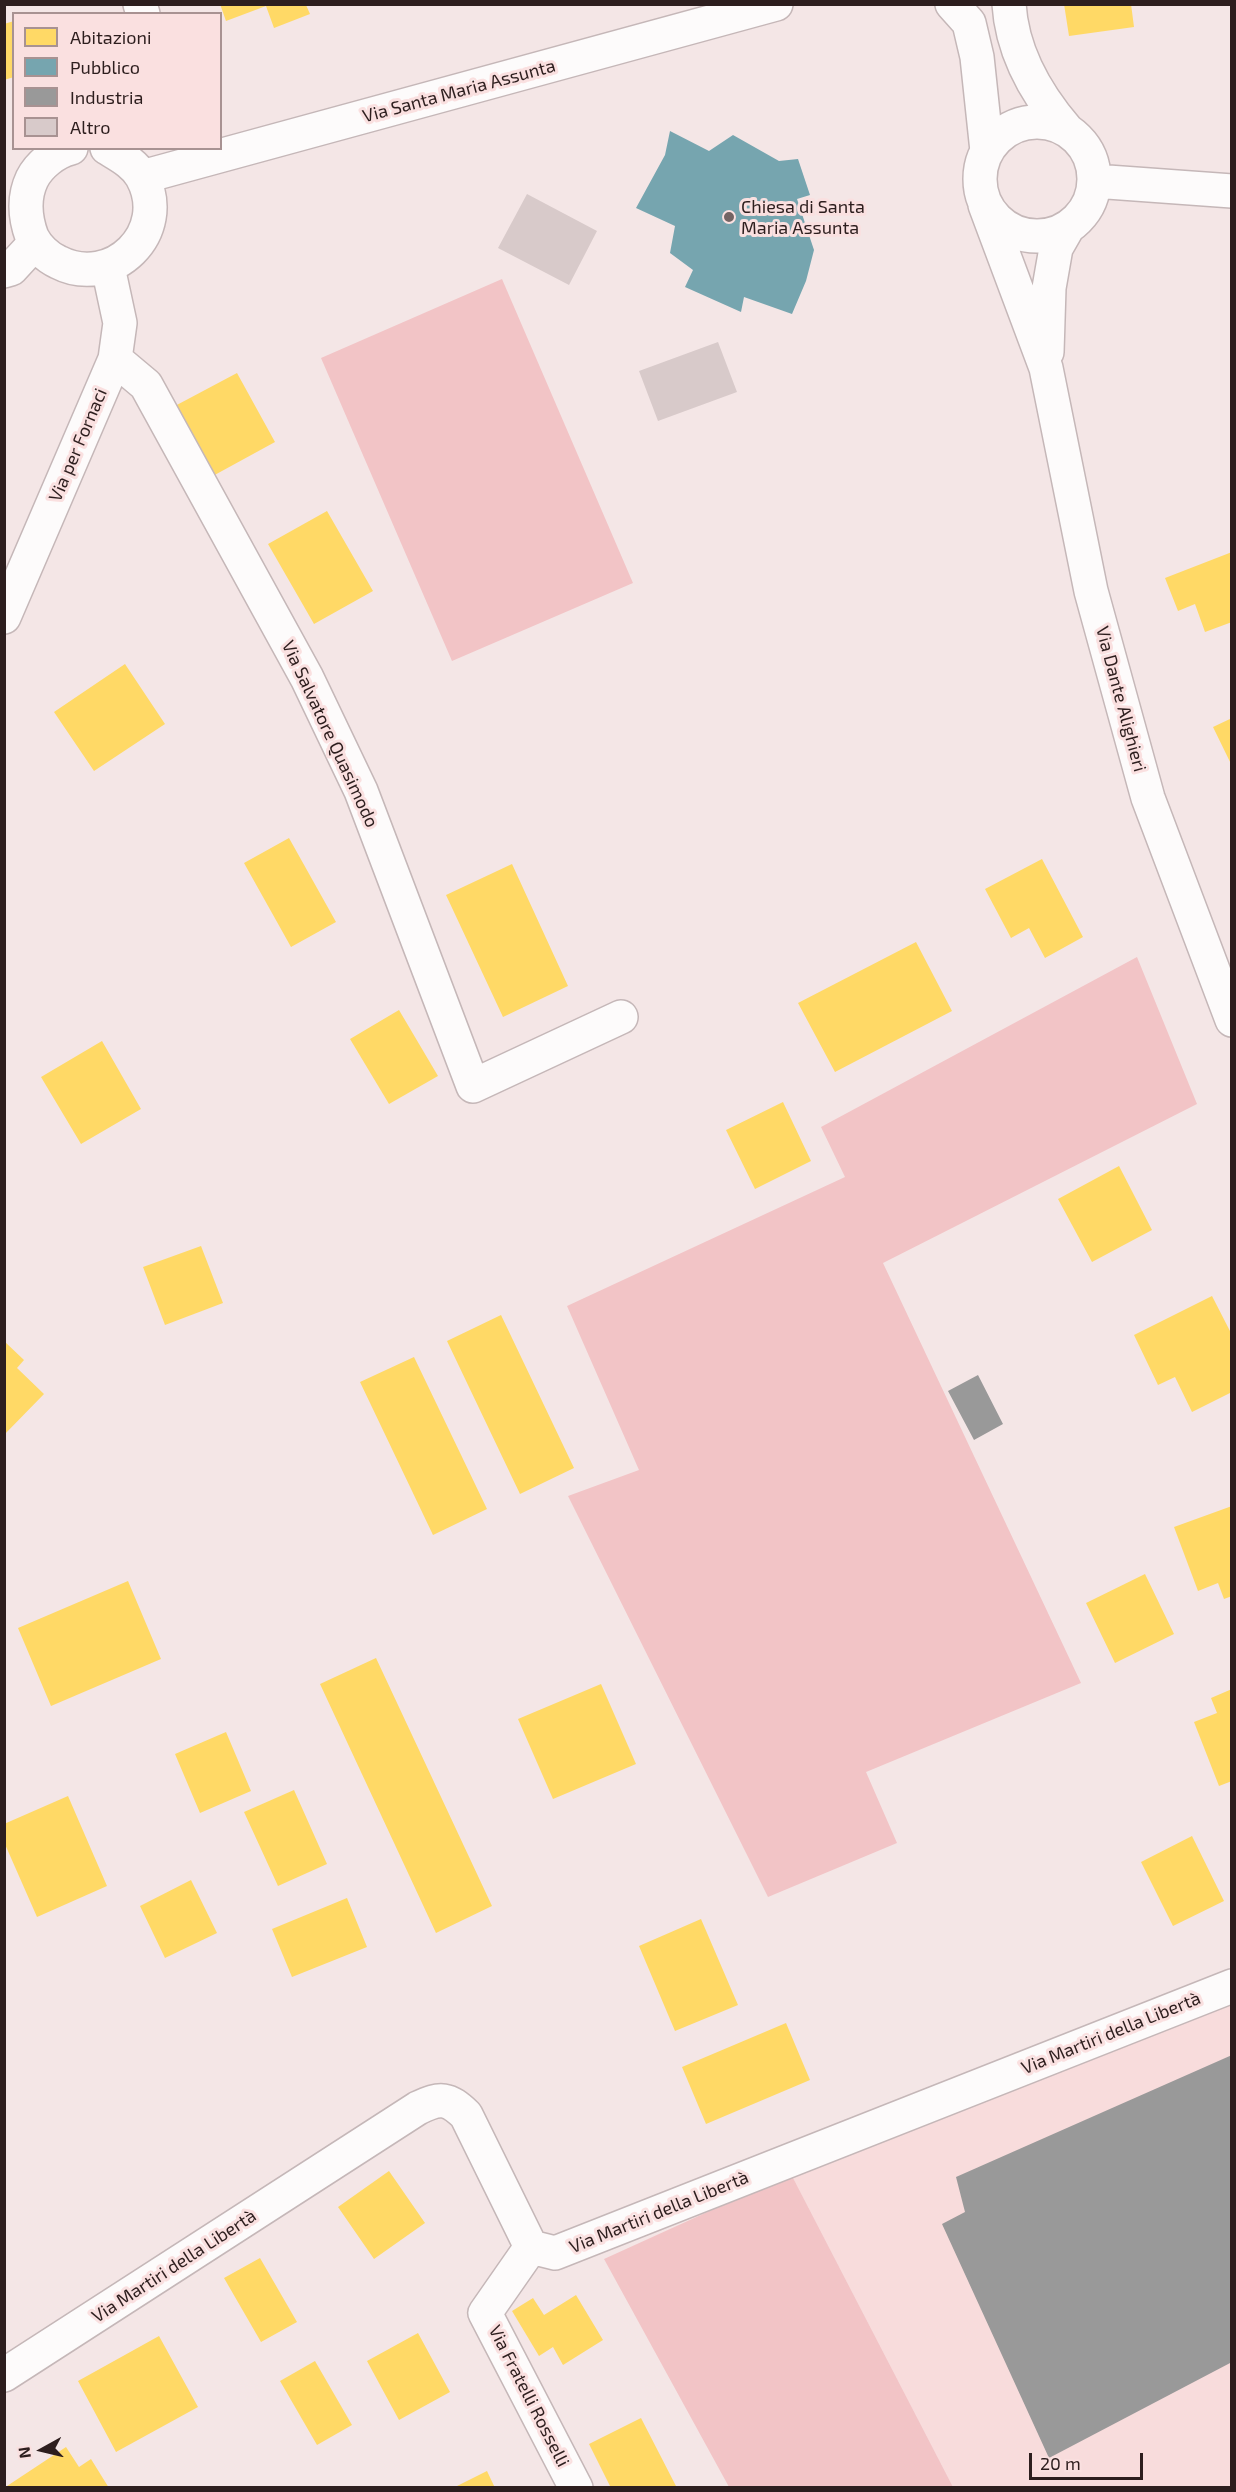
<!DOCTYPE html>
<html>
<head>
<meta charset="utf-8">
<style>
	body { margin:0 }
	#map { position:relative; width:1236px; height:2492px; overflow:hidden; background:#f4e6e6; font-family:"Exo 2",sans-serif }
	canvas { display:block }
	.frame { position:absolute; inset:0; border:6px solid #2d1e1e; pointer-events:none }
	.legend { position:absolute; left:12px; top:12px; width:210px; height:138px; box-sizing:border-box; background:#fae0e0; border:2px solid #a89292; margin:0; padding:8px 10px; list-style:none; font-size:18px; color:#2d1e1e }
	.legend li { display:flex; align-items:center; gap:12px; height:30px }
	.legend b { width:30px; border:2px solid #a89292 }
	.north { position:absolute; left:12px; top:2420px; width:60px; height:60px; -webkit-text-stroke:4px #fae0e0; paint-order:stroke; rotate:262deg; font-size:16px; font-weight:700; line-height:24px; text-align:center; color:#2d1e1e }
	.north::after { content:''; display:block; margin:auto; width:21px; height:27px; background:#2d1e1e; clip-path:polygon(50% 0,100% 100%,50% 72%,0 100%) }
	.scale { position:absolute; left:1029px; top:2453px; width:114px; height:27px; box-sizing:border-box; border:3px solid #2d1e1e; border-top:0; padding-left:8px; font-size:18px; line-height:21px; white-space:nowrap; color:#2d1e1e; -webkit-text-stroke:4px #fae0e0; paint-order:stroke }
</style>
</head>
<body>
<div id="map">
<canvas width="1236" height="2492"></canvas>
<div class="frame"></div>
<ul class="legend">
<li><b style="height:16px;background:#ffd966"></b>Abitazioni</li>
<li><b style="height:16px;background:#76a5af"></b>Pubblico</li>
<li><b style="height:16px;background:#999"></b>Industria</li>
<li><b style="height:16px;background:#d8caca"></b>Altro</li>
</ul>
<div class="north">N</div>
<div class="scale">20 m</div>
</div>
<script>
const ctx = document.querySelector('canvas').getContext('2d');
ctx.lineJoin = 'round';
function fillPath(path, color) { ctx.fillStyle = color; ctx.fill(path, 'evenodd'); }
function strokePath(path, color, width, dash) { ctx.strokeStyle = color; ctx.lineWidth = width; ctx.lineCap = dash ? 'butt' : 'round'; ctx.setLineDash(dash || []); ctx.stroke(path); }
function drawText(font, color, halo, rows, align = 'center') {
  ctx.font = font + ' "Exo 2",sans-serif'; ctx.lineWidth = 6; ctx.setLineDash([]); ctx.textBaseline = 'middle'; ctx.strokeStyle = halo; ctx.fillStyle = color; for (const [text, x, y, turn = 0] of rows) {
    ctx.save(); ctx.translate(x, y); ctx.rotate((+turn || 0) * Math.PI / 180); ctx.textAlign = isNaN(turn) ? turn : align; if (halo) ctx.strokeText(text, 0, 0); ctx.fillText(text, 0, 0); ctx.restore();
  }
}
fillPath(new Path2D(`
	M1231,2004V2487H953L791,2174Z`), '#f8dcdc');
fillPath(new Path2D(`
	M502,279L633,583L452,661L321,358Z
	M1137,957L1197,1104L883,1263L1081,1683L866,1772L897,1843L768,1897L568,1496L639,1470L567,1306L845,1177L821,1127Z
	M791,2174L953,2487H729L604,2259Z`), '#f2c4c6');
fillPath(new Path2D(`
	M220,4L306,5L310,14L274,28L266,6L226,21Z
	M1064,4H1131L1134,27L1069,36Z
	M14,21V77L4,80V24Z
	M237,373L275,442L211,477L173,407Z
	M327,511L373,591L314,624L268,544Z
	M1232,552V622L1205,632L1195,604L1178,611L1165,578Z
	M125,664L165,724L94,771L54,712Z
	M1232,718V766L1213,727Z
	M289,838L336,922L291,947L244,863Z
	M1042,859L1083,937L1045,958L1029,928L1011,938L985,889Z
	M512,864L568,986L503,1017L446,895Z
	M916,942L952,1011L835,1072L798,1003Z
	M399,1010L438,1076L389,1104L350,1039Z
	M102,1041L141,1109L81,1144L41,1077Z
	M783,1102L811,1161L755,1189L726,1130Z
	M1119,1166L1152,1230L1092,1262L1058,1199Z
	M201,1246L223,1303L165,1325L143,1267Z
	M1212,1296L1232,1335V1392L1192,1412L1175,1377L1158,1385L1134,1335Z
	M501,1315L574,1468L520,1494L447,1341Z
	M4,1341L24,1360L17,1368L44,1394L4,1435Z
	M414,1357L487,1509L433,1535L360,1382Z
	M1232,1506V1596L1224,1599L1218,1583L1198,1591L1174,1527Z
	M1145,1574L1174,1634L1115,1663L1086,1603Z
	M128,1581L161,1659L51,1706L18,1628Z
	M376,1658L492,1906L436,1933L320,1684Z
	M601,1684L636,1764L553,1799L518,1719Z
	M1232,1689V1781L1219,1786L1194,1722L1217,1713L1211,1698Z
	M226,1732L251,1791L200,1813L175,1754Z
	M294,1790L327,1864L278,1886L244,1812Z
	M68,1796L107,1886L37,1917L4,1842V1824Z
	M1192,1836L1224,1901L1173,1926L1141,1862Z
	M191,1880L217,1933L165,1958L140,1906Z
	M347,1898L367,1947L292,1977L272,1929Z
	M701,1919L738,2005L675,2031L639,1946Z
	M786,2023L810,2080L706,2124L682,2067Z
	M389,2171L425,2223L374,2259L338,2207Z
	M260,2258L297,2322L261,2342L224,2278Z
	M576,2295L603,2340L563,2365L553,2347L539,2356L512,2311L533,2298L544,2315Z
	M418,2333L450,2392L399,2420L367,2361Z
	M159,2336L198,2407L116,2452L78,2381Z
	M315,2361L352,2425L317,2445L280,2381Z
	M641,2418L677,2488H611L589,2444Z
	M66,2447L79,2467L91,2459L109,2488H4Z
	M487,2471L495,2488H453Z`), '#ffd966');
fillPath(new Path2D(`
	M670,131L709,151L733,135L779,161L798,159L810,195L797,199L814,250L806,281L792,314L744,297L741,312L685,287L693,270L670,253L675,226L636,208L665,155Z`), '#76a5af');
fillPath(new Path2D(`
	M978,1375L1003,1424L974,1440L948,1391Z
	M1232,2055V2362L1049,2458L942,2224L965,2212L956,2177Z`), '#999');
fillPath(new Path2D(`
	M527,194L597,231L569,285L498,248Z
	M718,342L737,392L658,421L639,371Z`), '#d8caca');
const minor = new Path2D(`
	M140,4L143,14
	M952,4L969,23L977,57L987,151
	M1009,4C1012,53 1036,94 1067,130
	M980 179a57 57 0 1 1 114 0a57 57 0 1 1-114 0Z
	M71,148C55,152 39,165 32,179C23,198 25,218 32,237C37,247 47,257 58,262C112,290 172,232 142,177C134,163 120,156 107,148
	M142,177L776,4
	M1094,181L1232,191
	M985,205L1046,368L1091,591L1148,798L1232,1020
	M4,271L11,269L35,243
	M1047,352L1049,288L1056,248L1068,227
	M115,359L146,385L307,678L361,791L473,1086L621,1017
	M4,617L115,359L120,323L108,267
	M531,2247L485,2313L576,2488
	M4,2375L418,2108C441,2097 448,2098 466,2115L531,2247L555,2253L1232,1986`);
strokePath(minor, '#c5b7b8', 36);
strokePath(minor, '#fdfbfb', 33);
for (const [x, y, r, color] of [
	[729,217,6,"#736464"]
]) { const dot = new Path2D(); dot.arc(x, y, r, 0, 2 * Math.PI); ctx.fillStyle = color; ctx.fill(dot); strokePath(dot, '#fae0e0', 2); }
drawText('18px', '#2d1e1e', '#fae0e0', [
	["Via Santa Maria Assunta",459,91,-15],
	["Via per Fornaci",78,445,-67],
	["Via Dante Alighieri",1121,699,75],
	["Via Salvatore Quasimodo",330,734,65],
	["Via Martiri della Libertà",1111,2033,-22],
	["Via Martiri della Libertà",659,2212,-22],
	["Via Martiri della Libertà",174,2266,-33],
	["Via Fratelli Rosselli",529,2396,63]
]);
drawText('18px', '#2d1e1e', '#fae0e0', [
	["Chiesa di Santa",741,207],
	["Maria Assunta",741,228]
], 'left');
</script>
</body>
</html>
